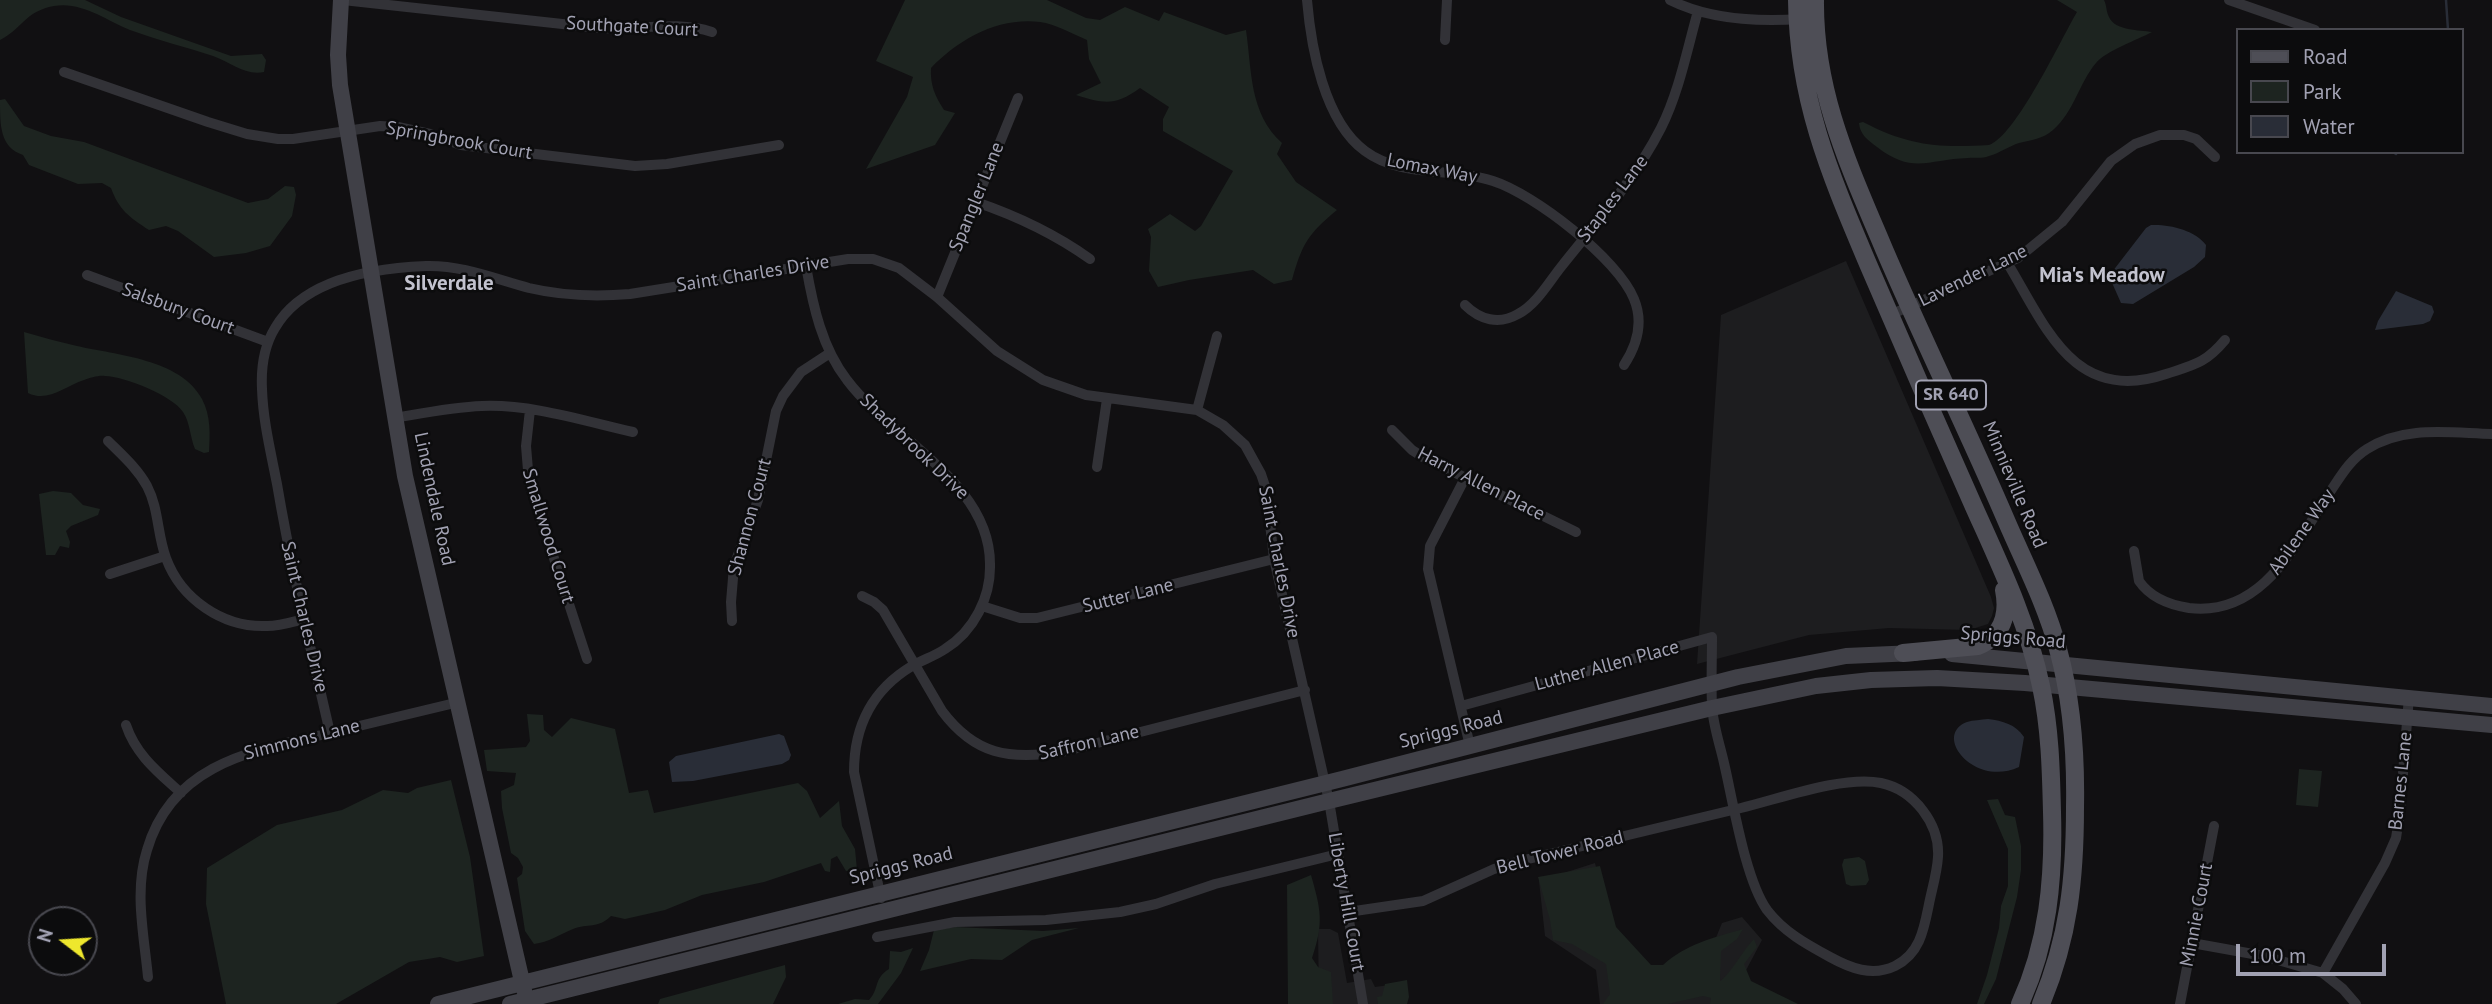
<!DOCTYPE html>
<html>
<head>
<meta charset="utf-8">
<style>
	body { margin:0 }
	#map { position:relative; width:2492px; height:1004px; overflow:hidden; background:#111012; font-family:"PT Sans",sans-serif }
	canvas { display:block }
	.legend { position:absolute; left:2236px; top:28px; width:228px; height:126px; box-sizing:border-box; background:#0c0c0d; border:2px solid #48484f; margin:0; padding:9px 12px; list-style:none; font-size:21px; color:#a2a2b3 }
	.legend li { display:flex; align-items:center; gap:14px; height:35px }
	.legend b { width:35px; border:2px solid #48484f }
	.north { position:absolute; left:28px; top:906px; width:70px; height:70px; box-sizing:border-box; background:#0c0c0d; border:2px solid #48484f; border-radius:50%; rotate:287deg; font-size:19px; font-weight:700; line-height:28px; text-align:center; color:#a2a2b3 }
	.north::after { content:''; display:block; margin:auto; width:24px; height:32px; background:#eee72d; clip-path:polygon(50% 0,100% 100%,50% 72%,0 100%) }
	.scale { position:absolute; left:2236px; top:944px; width:150px; height:32px; box-sizing:border-box; border:4px solid #a2a2b3; border-top:0; padding-left:9px; font-size:21px; line-height:24px; white-space:nowrap; color:#a2a2b3; -webkit-text-stroke:5px #0c0c0d; paint-order:stroke }
</style>
</head>
<body>
<div id="map">
<canvas width="2492" height="1004"></canvas>
<ul class="legend">
<li><b style="height:9px;background:#4e4e56"></b>Road</li>
<li><b style="height:19px;background:#1d2420"></b>Park</li>
<li><b style="height:19px;background:#292d37"></b>Water</li>
</ul>
<div class="north">N</div>
<div class="scale">100 m</div>
</div>
<script>
const ctx = document.querySelector('canvas').getContext('2d');
ctx.lineJoin = 'round';
function fillPath(path, color) { ctx.fillStyle = color; ctx.fill(path, 'evenodd'); }
function strokePath(path, color, width, dash) { ctx.strokeStyle = color; ctx.lineWidth = width; ctx.lineCap = dash ? 'butt' : 'round'; ctx.setLineDash(dash || []); ctx.stroke(path); }
function drawText(font, color, halo, rows, align = 'center') {
  ctx.font = font + ' "PT Sans",sans-serif'; ctx.lineWidth = 5; ctx.setLineDash([]); ctx.textBaseline = 'middle'; ctx.strokeStyle = halo; ctx.fillStyle = color; for (const [text, x, y, turn = 0] of rows) {
    ctx.save(); ctx.translate(x, y); ctx.rotate((+turn || 0) * Math.PI / 180); ctx.textAlign = isNaN(turn) ? turn : align; if (halo) ctx.strokeText(text, 0, 0); ctx.fillText(text, 0, 0); ctx.restore();
  }
}
fillPath(new Path2D(`
	M1846,261L1991,597L1994,608L1992,616L1988,624L1969,630L1889,628L1809,635L1697,664L1721,315Z
	M1595,863L1612,932L1655,974L1706,962L1722,923L1742,917L1762,940L1743,976L1771,1004H1600L1596,970L1545,936L1539,881Z
	M1318,929H1330L1338,933L1347,983L1371,979L1375,987L1404,983L1406,1004H1319Z`), '#1d1d1f');
fillPath(new Path2D(`
	M0,0H85L121,17L231,56L262,54L266,60L264,72C245,76 230,62 213,56C186,47 157,40 130,30C106,20 81,1 54,6C25,11 21,30 0,40Z
	M905,0H1047L1086,18L1100,20L1125,7L1159,21L1164,12L1226,35L1246,30C1252,71 1249,113 1282,143L1277,154L1296,182L1337,210C1308,234 1302,244 1292,280L1274,284L1253,270L1189,280L1158,287L1149,271L1151,237L1148,229L1170,214L1195,231L1201,226L1233,171L1163,131V119L1169,107L1140,88C1115,106 1105,104 1076,95L1101,83L1089,59L1087,40C1073,34 1055,24 1040,22C998,17 959,39 931,68C930,85 935,96 944,110L955,113L935,145L866,169L907,97L913,77L876,61Z
	M2057,0H2104C2107,6 2106,12 2109,17C2115,31 2140,30 2152,32C2137,40 2106,51 2096,63C2079,83 2074,112 2053,130C2043,139 2031,140 2019,143C2009,146 2000,153 1989,156C1981,159 1976,157 1968,158C1929,159 1913,175 1877,147C1868,140 1860,135 1859,123L1863,122C1909,146 1939,148 1989,145C2016,136 2061,39 2077,12Z
	M5,99L24,126L51,136L84,142L248,203L268,199L285,186L294,187L296,195L292,216L270,246L246,253L214,257L178,231L166,226L149,230C129,217 119,210 111,188L102,183L78,184L29,165L23,155C0,147 0,126 0,100Z
	M24,332C42,337 59,342 77,346C116,355 181,359 202,399C211,416 210,434 209,452L204,453L195,449C190,437 190,422 183,412C173,396 124,376 105,376C99,375 90,378 84,380C65,386 48,403 28,393Z
	M53,491L71,493L83,505L100,509L98,515L71,526L66,531L70,542L69,548L60,546L55,555H46L39,494Z
	M527,714L543,715L544,730L552,737L571,718L615,729L629,793L648,790L654,813L798,783L807,791L820,818L839,801L842,826L855,849L857,870L846,871L837,856L831,859L830,872L825,871L821,863L764,882L702,895L665,910L625,919L611,916C598,929 588,923 573,929C559,935 549,942 534,944L525,931L517,878L522,874L523,867L518,858L511,853L502,808L501,791L514,785L516,773L487,771L484,750L526,747L530,741Z
	M2299,769L2322,771L2318,807L2296,805Z
	M451,780L470,857L484,956L457,962L440,957L409,962L336,1004H226L206,904L207,868L277,825L342,810L383,790L408,793L417,788Z
	M1998,799L2005,815L2015,817L2021,846V870L2017,897L1996,979L1984,1004H1977L1987,975L1999,928L2001,906L2008,886V849L1987,800Z
	M1859,857L1865,861L1869,880L1866,885L1851,886L1846,884L1842,865L1844,859Z
	M1600,866L1616,927L1651,965H1663C1686,944 1713,938 1743,929L1737,939L1721,951L1720,981C1730,975 1743,950 1754,939L1757,947L1744,964L1751,981L1798,1004H1710L1711,998L1703,996L1668,1004H1603L1610,994L1606,964L1572,944L1553,940L1550,920L1538,877Z
	M1311,875C1321,910 1324,923 1312,958L1318,967L1331,972L1333,1004H1288L1287,885Z
	M955,927L1043,931L1079,928L1032,940L1002,960L971,959L920,971L929,950L934,930Z
	M913,948L901,973L878,1004H838L855,999L869,1000C880,988 873,979 889,969L890,951L901,952Z
	M785,965L786,977L773,1004H658L660,999Z
	M1407,980L1409,997L1407,1004H1378L1377,997L1382,996L1385,984Z`), '#1d2420');
fillPath(new Path2D(`
	M2151,225C2169,224 2195,230 2206,245L2205,257L2194,267L2133,304L2121,303L2109,276L2146,228Z
	M2396,291L2432,306L2434,312L2430,321L2423,324L2375,330L2378,321Z
	M1988,719C2003,721 2015,724 2024,737L2019,767C1974,788 1932,735 1967,722C1973,720 1981,720 1988,719Z
	M779,734L784,736L791,755L789,760L782,764L693,781L672,782L669,762L676,756Z`), '#292d37');
strokePath(new Path2D(`
	M2446,0L2448,30
	M2393,152L2396,154`), '#292d37', 2.5);
strokePath(new Path2D(`
	M343,0L599,28C637,31 675,20 712,32
	M1307,0C1311,47 1324,121 1365,151C1401,178 1452,167 1493,181C1534,194 1618,259 1634,299C1644,323 1637,345 1624,365
	M1670,0C1710,20 1758,22 1801,19
	M2229,0L2315,30
	M1445,40L1447,0
	M64,72L208,122L247,134L278,139H293L380,126L398,127L430,134L461,145L635,166L667,164L779,145
	M976,202C1017,216 1055,234 1090,259
	M2008,264C2046,327 2074,405 2166,374C2193,365 2205,364 2225,340
	M806,266C813,306 822,348 847,380C891,439 990,482 990,564C991,597 974,631 945,649C935,656 922,660 912,666C872,690 854,726 854,772L881,898
	M87,275L268,342
	M937,297L1018,98
	M1465,305C1480,320 1499,325 1518,314C1536,305 1549,282 1561,267C1596,223 1635,179 1661,128C1679,92 1687,50 1698,11
	M1890,315L2018,258L2062,222L2111,161L2135,144L2160,135H2184L2196,139L2215,157
	M530,410L526,446L529,482L587,659
	M1197,410L1217,336
	M395,418C424,413 453,407 482,406C532,404 584,421 633,432
	M1392,430L1412,450L1423,457L1576,532
	M108,441C122,455 137,468 147,486C159,509 157,534 166,558C181,599 223,628 267,626C279,626 292,622 304,619
	M1097,467L1107,399
	M1465,478L1430,546L1428,569L1470,746
	M2134,551L2139,581C2150,597 2170,605 2189,608C2264,617 2297,541 2332,489C2342,474 2351,459 2367,449C2404,425 2450,433 2492,434
	M110,574L165,556
	M862,596L874,602L883,610L942,711C975,755 1009,760 1062,752L1305,690
	M982,606L1020,618H1037L1274,559
	M732,621L731,602L734,566L758,500L776,411L783,396L801,372L830,353
	M126,725C136,755 158,772 181,793
	M330,733C311,650 291,567 277,484C271,453 263,421 262,389C261,369 264,346 275,328C304,278 374,268 426,266C463,265 495,279 529,288C563,296 595,297 630,294L848,259H873L899,268L937,297L997,351L1043,380L1086,395L1197,410L1223,425L1245,445L1261,474L1266,489L1274,559L1329,801L1363,1004
	M1348,912L1423,901L1494,869L1520,861C1594,843 1668,826 1741,808C1779,799 1844,775 1881,783C1914,790 1940,824 1938,857C1937,873 1932,889 1929,904C1924,929 1920,954 1895,966C1872,977 1850,968 1830,957C1806,944 1784,932 1767,910C1745,879 1733,801 1724,763C1720,745 1713,725 1712,706C1711,683 1712,660 1712,637L1461,706
	M877,937L955,922L1046,920L1120,912L1156,904L1215,884L1338,854
	M2192,943L2264,956L2323,973L2343,989L2356,1004
	M2323,973L2385,863L2396,838L2400,812L2409,696
	M148,977C144,935 134,891 147,850C173,761 257,750 334,732C376,722 417,712 459,702
	M2180,1004L2214,826`), '#323237', 10);
strokePath(new Path2D(`
	M341,0L338,55L340,85L405,476L524,990
	M1952,654L2492,706
	M438,1004L1342,779L1738,677L1846,656L1915,653
	M510,1004L1329,801L1712,708L1816,686L1871,680L1937,678L2025,683L2492,725`), '#404047', 16);
strokePath(new Path2D(`
	M1797,0C1798,100 1830,174 1868,264C1903,346 1938,426 1974,507C2000,565 2028,623 2041,686C2050,728 2051,770 2052,812C2054,879 2048,943 2020,1004
	M1815,0C1814,92 1849,166 1884,249C1923,340 1967,429 2006,520C2024,562 2046,604 2058,649C2072,700 2076,753 2075,807C2075,878 2069,937 2041,1004
	M1903,653L1978,646C2002,636 2009,615 2004,590`), '#4e4e56', 18);
for (const [x, y, w] of [
	[1951,395,70]
]) { const box = new Path2D(); box.roundRect(x - w / 2, y - 14.5, w, 29, 5); ctx.fillStyle = '#0c0c0d'; ctx.fill(box); strokePath(box, '#a2a2b3', 2); }
drawText('bold 18px', '#a2a2b3', null, [
	["SR 640",1951,395]
]);
drawText('19px', '#a2a2b3', '#0c0c0d', [
	["Southgate Court",632,27,3],
	["Springbrook Court",459,141,10],
	["Lomax Way",1432,169,11],
	["Spangler Lane",977,197,-68],
	["Staples Lane",1613,199,-53],
	["Saint Charles Drive",753,274,-9],
	["Lavender Lane",1973,276,-26],
	["Salsbury Court",178,309,20],
	["Shadybrook Drive",914,447,44],
	["Harry Allen Place",1481,484,27],
	["Minnieville Road",2014,485,67],
	["Lindendale Road",434,499,78],
	["Shannon Court",750,517,-75],
	["Abilene Way",2302,532,-55],
	["Smallwood Court",548,536,73],
	["Saint Charles Drive",1279,562,79],
	["Sutter Lane",1128,596,-14],
	["Saint Charles Drive",304,617,77],
	["Spriggs Road",2013,638,5],
	["Luther Allen Place",1607,666,-15],
	["Spriggs Road",1451,730,-14],
	["Simmons Lane",302,740,-14],
	["Saffron Lane",1089,743,-13],
	["Barnes Lane",2401,781,-84],
	["Bell Tower Road",1560,853,-14],
	["Spriggs Road",901,866,-14],
	["Liberty Hill Court",1346,902,80],
	["Minnie Court",2197,915,-79]
]);
drawText('bold 21px', '#c3c3cf', '#0c0c0d', [
	["Mia's Meadow",2102,276],
	["Silverdale",449,284]
]);
</script>
</body>
</html>
